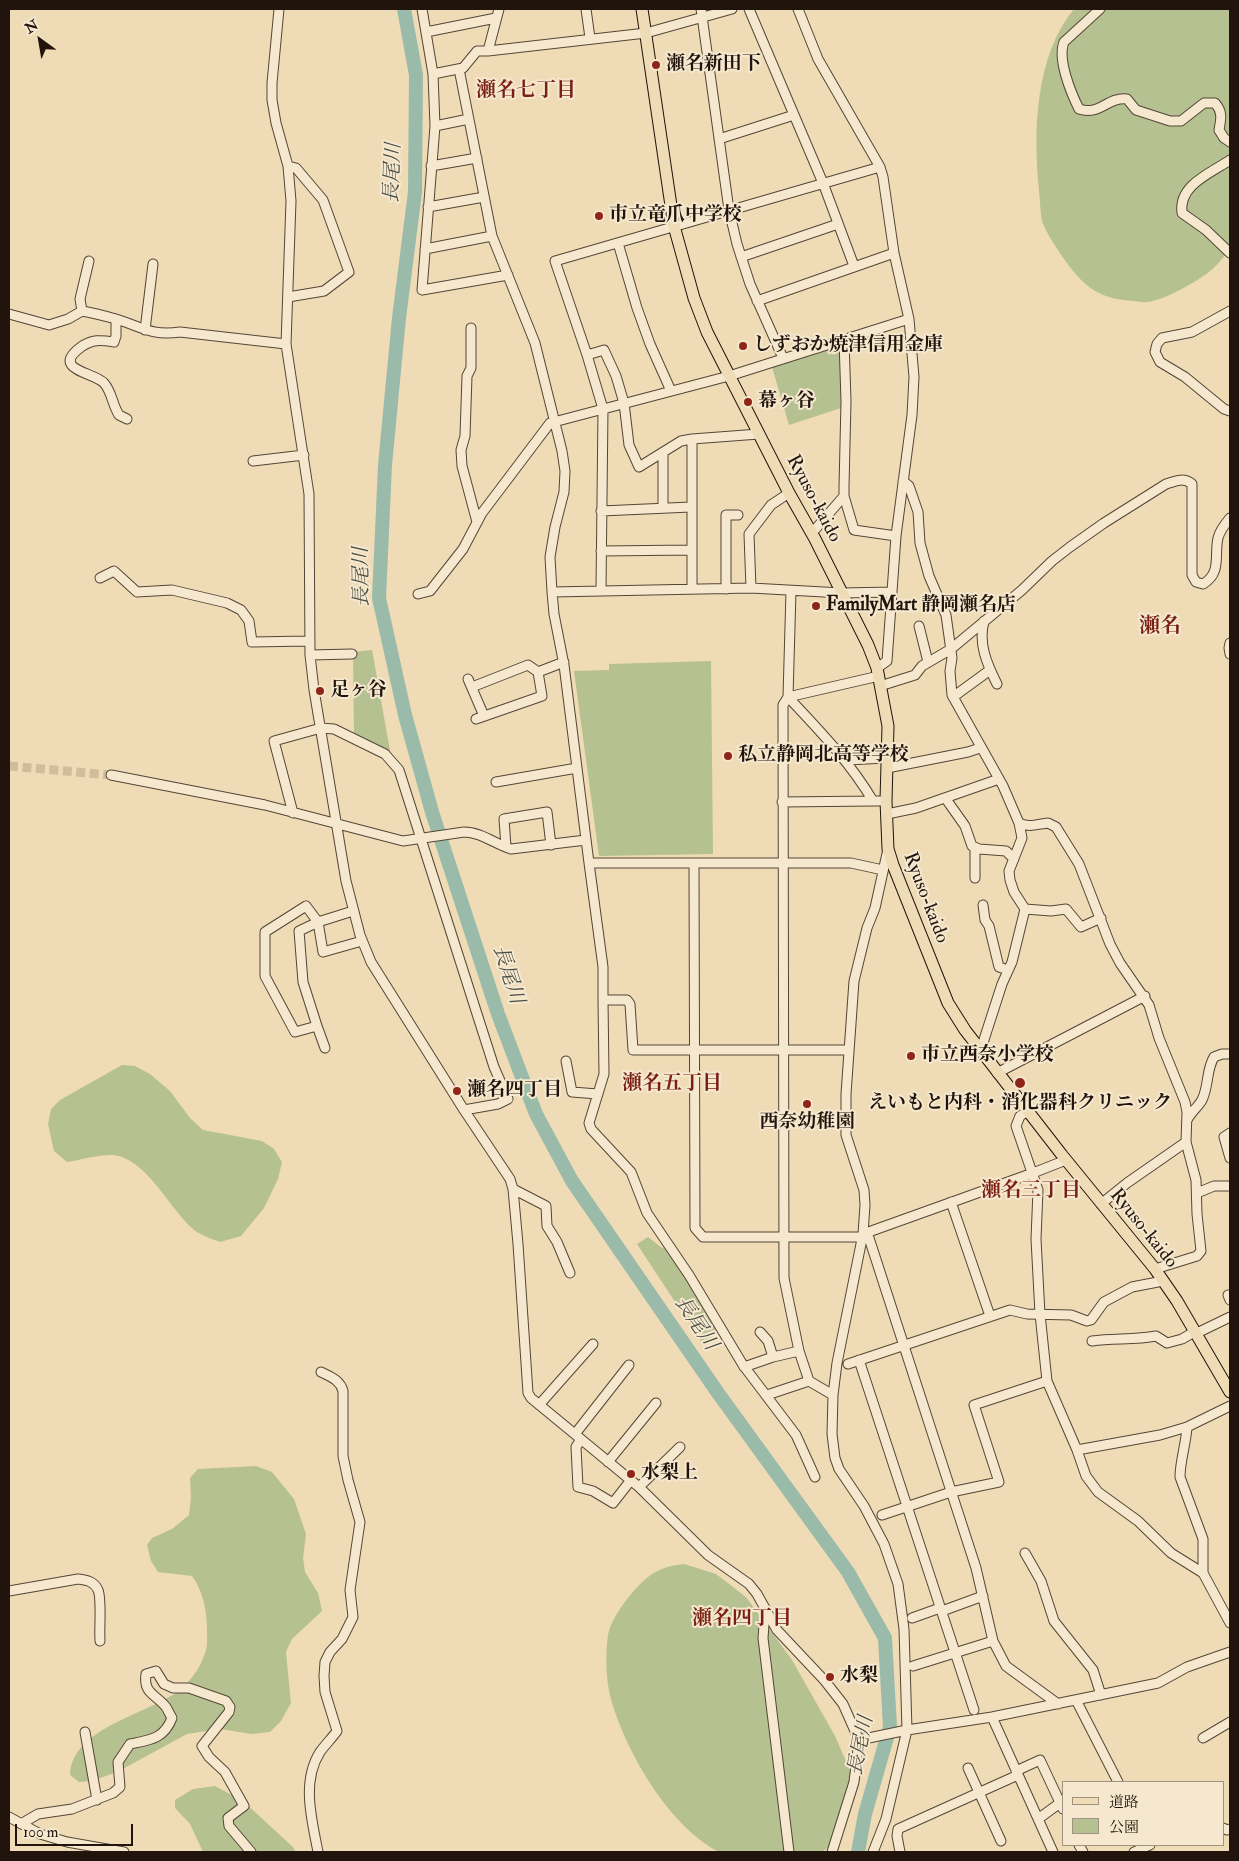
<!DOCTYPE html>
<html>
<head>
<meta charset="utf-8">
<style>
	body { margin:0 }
	#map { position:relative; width:1239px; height:1861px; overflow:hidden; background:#efdbb5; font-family:"IM FELL Double Pica","Noto Serif JP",serif }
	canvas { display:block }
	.frame { position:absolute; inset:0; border:10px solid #21140c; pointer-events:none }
	.legend { position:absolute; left:1062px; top:1781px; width:162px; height:65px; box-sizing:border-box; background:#f5e8cf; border:1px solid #a09381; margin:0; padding:6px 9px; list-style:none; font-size:15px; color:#21140c }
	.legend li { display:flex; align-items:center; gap:10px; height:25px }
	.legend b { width:25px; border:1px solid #a09381 }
	.north { position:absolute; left:15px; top:15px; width:50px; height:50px; -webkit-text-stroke:4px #f5e8cf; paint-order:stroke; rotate:328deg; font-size:14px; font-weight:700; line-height:20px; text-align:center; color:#21140c }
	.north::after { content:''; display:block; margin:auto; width:18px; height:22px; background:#21140c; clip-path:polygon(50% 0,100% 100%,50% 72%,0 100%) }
	.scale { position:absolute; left:15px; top:1824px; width:118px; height:22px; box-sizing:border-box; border:2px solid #21140c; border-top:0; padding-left:6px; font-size:15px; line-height:18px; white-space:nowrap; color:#21140c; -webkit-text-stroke:4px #f5e8cf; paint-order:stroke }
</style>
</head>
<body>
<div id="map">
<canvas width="1239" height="1861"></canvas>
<div class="frame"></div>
<ul class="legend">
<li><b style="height:6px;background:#efdbb5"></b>道路</li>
<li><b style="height:14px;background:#b5c191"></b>公園</li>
</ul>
<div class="north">N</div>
<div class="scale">100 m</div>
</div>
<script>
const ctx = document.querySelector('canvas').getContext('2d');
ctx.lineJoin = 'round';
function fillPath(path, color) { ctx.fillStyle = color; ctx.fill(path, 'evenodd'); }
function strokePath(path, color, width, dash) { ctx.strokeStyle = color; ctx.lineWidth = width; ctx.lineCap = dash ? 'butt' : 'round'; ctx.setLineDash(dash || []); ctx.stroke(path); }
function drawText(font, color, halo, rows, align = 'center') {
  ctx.font = font + ' "IM FELL Double Pica","Noto Serif JP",serif'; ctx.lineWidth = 4; ctx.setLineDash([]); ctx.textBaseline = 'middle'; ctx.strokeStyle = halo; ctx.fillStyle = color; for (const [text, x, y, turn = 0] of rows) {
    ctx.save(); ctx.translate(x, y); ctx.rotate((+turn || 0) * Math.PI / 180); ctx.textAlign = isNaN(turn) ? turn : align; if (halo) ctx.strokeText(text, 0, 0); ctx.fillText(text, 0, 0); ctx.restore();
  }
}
fillPath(new Path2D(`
	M1074,9H1230V250C1223,257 1217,266 1209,272C1196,282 1164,300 1148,302C1143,303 1138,301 1133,301C1101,299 1085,288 1067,263C1059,252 1046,233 1042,221C1040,211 1040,200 1039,190C1033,132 1035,56 1074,9Z
	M840,344L841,408L789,425L772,367Z
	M372,650L391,756L354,735L353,652Z
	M711,661L713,854L599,856L574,671L609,670V664Z
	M122,1065L135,1066L150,1074L170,1091L190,1118L203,1130L262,1141L274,1149L282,1162L278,1179L264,1208L241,1236L220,1242C212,1239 200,1235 193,1229C169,1208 146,1158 113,1155C102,1154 79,1160 67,1162L54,1151L48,1124L51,1109L60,1100Z
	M648,1237L662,1248L666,1246L718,1333L702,1343L637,1244Z
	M256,1466L272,1472L294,1499L306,1534L303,1558L305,1572L318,1593L322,1611L292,1639L286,1652L291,1703L281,1721L270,1732L252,1734L220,1729L187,1734L117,1772L92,1781L79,1782L70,1775C72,1728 145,1715 177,1692C190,1682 200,1669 205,1653C208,1646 207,1637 207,1630C207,1611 203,1591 192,1576L158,1572L151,1561L147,1545L152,1538L172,1529L189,1515L191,1497L190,1478L198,1469Z
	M684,1564L716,1574L746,1597L792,1660L835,1736L851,1773L843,1805L830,1846L822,1852H719C670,1827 628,1755 612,1703C606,1683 605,1657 608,1635C610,1623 620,1608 628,1598C637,1587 648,1574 662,1569C669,1566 677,1565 684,1564Z
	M215,1786L243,1801L294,1848L295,1852H203L190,1824L175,1808V1800L193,1789Z`), '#b5c191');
strokePath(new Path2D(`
	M404,9L416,75L415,192L399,318L385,465L379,598L405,715L432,812L498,1014L536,1114L572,1181L718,1393L848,1572L885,1638L890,1727L865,1814L858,1852`), '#9abbaa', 14);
strokePath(new Path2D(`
	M9,766L111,775`), '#d0bd9c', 9, [9, 4.5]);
const minor = new Path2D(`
	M279,9L272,83V100L276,123L288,166L291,201L286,344L309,494L310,655L314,690L346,881L360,935L371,962L464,1110L510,1179L513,1189L518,1244L528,1393L531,1398L639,1487L708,1555L749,1584L757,1594L777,1630L825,1681L843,1704L859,1740L854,1782L832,1852
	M422,9L433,74L435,126L422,290L508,275
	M586,9L590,38
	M701,9L729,210L737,244L750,284L783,358
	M749,9L823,183L854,266
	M798,9L818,59L880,167L883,177L894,253L909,319L914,377L912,415L896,536L887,661L877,668
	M1100,9L1064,42C1057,59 1071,93 1079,109C1100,116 1107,97 1127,99L1136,110L1170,121H1181L1204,103H1215C1223,112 1221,119 1219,130L1224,138L1230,142
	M426,32L496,18
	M488,51L646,33L732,9
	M459,69L492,236L535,343L562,451L565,471L564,492L555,527L550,557L552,592L554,614L564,665L589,863
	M433,74L463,68L477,51H488L499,9
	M435,126L469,119
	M719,139L794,115
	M1230,160C1211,173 1178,185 1182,213L1206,230L1230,253
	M288,166L296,168L323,200L349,272L324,291L288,297
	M431,166L477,158
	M428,207L484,197
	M618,243L637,308L650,344L671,391
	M425,249L492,236
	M741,257L838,224
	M757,301L894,253
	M82,311L80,299L89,261
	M1230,311L1192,332L1162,338L1157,344L1155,352L1160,362L1185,377L1224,409L1230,411
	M9,314L49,325L68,319L82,311C94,313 105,316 116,319C142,327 151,336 180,332L286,344
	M116,319V336L114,342C101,340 92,339 81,347C50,370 94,372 104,383C112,392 112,404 119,415L127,419
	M471,328V368L467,376L465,436L461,450L462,466L477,522
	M145,330L153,264
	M844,340L846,401L844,487V496L854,530L896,536
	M587,355L604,350L616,376L624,403L629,445L639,467L681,441L692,439
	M663,454V508
	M253,461L304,455
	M903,481L909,486L918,512L920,543L929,576L946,615L952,658L950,671L952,695L1003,786L1019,823C1029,828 1038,824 1048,823L1056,827L1079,864L1110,944L1120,963L1149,1005L1159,1038L1185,1102L1187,1112L1186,1142L1196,1180L1197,1214L1201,1251L1197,1256L1155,1269
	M601,511L691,507
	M812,533L844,496
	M601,551L692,550
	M100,578L114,571L137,592L172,590L227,603L241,610L249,621L252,642L308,641
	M751,588L749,534L771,505L789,493
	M692,589V439L759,434
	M726,589V515H738
	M601,590L603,409L587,355L555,261L880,167
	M791,591L788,697L783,705L784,1278L799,1351L809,1381L833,1395
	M552,592L751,588L842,593L892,592
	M418,594L430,591L463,549L482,513L550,423L729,376L909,319
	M984,621C978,644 987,664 997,684
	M919,626L928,662
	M1230,643L1229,648L1230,654
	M310,655L352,654
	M879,676L788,697C819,730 850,762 873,801H886
	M468,679L484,716
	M880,686L915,675L922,666L951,649L1022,590L1052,561L1070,547L1104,523L1166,484C1175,481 1184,477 1192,484V575L1196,582L1203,584C1222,573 1214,555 1218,538C1220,530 1225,524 1230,518
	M472,687L528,665L538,672
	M953,697L990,670
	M476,719L542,696L538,672L564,662
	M846,760L887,758
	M887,768L968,752L980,748
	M111,775L265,805L403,841L464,832C481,832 495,844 511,849L586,840
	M496,782L577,768
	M946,799L965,826L972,846L979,849L1006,851L1014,859
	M782,802L873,801
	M293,813L274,741L321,728L334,729L385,754L399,770L494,1067L508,1099L498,1104L464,1110
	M887,814L916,808L999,779
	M506,847L504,819L547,812L551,845
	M975,847V878
	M694,863L695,1228L703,1237H862
	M983,905L985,920L989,926L999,967L1008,970
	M1025,909L1051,911L1066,909L1081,927L1101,918
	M353,911L318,922L306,906L265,932V976L295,1032L317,1026L303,982L299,931L318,922L323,952L362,941
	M603,1000L604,1074L589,1123L591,1129L631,1172L647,1213L689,1275L743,1365L796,1435L815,1477
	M317,1026L325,1048
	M849,1050H633L630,1004L627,1000H603V967L589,863H851L883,870
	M980,1052L1002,984L1012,962L1025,909L1014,892L1010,880L1009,871L1022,838L1019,823
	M566,1061L572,1092L598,1094
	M997,1073L1145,996
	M1028,1111L1020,1116L1016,1126L1038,1190L1036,1239L1040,1314L1047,1381L1077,1450L1086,1476L1098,1492L1138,1521L1171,1553L1203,1573L1230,1623
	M1187,1120C1191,1112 1198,1107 1202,1100C1209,1086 1206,1070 1214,1057L1222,1054H1230
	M1230,1133L1224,1137L1230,1158
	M513,1189L546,1206L547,1226L557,1242L570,1273
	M1197,1193L1214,1186H1230
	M951,1202L990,1316
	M1101,1204L1127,1183L1186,1142
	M863,1234L869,1238L976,1568L993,1641L1006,1666L1058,1704
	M863,1234L1033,1173L1066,1160
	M1230,1295H1228L1230,1300
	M760,1332L768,1341L773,1357
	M1195,1334L1230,1317
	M1092,1341C1113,1338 1135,1340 1156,1336L1167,1343L1182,1339L1194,1332
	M859,1360L974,1710
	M848,1364L1010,1310L1027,1314L1071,1315L1087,1321L1091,1320L1104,1302L1132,1287L1163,1281
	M744,1367L773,1357L799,1351
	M767,1395L809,1381
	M539,1405L593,1344
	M1187,1427C1186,1444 1180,1461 1180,1477L1203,1539V1573
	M575,1434L629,1365
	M581,1439L576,1447L578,1487L593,1491L613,1503L631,1480
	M1077,1450L1160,1435L1187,1427L1230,1406
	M608,1462L656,1403
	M639,1487L680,1447
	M882,1515L951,1492L999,1482L974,1405L1047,1381
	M1025,1553L1041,1581L1054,1621L1093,1670L1101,1695
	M9,1591L78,1579C86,1580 94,1581 98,1590C102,1599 99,1629 100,1641
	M942,1611L983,1596
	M765,1612L763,1638L789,1852
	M912,1618L940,1608
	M913,1666L993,1641
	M1076,1700L1118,1782
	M992,1717L1053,1852
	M85,1732L97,1800
	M1203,1738L1230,1722
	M859,1740L907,1730L992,1717L1158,1683L1187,1667L1230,1652
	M968,1768L1001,1841
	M1016,1771L1040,1760L1063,1809
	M9,1817L40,1834L67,1842L124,1852
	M1038,1819L1060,1803
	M21,1824L38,1814L72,1809L113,1793L120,1787L118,1762L130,1744C150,1740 164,1739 172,1718C170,1715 168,1710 166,1707C156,1694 143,1694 146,1674L156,1671L164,1684L173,1688H189L226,1701L230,1707L229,1712L202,1746L209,1757L225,1772L244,1806L228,1818L229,1826L251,1852
	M1223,1828L1227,1830L1230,1829
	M1079,1845L1083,1852
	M318,1852C312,1820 301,1782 320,1752C325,1745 332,1738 337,1731L325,1692L324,1676L325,1662L330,1652L342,1639L353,1617L350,1590L360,1522L348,1480L343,1456V1391C340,1380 331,1377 321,1372
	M873,1852L886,1819L907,1730L904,1629L898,1584L884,1544L864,1506L839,1469L835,1458L832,1434L833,1395L837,1363L863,1234L865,1205L864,1190L846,1135V1094L854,981L867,928L875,908L888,849
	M900,1852L897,1836L898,1829L1018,1775
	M1134,1852L1150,1845`);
const major = new Path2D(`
	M642,9L674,226L694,298L707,332L789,493L815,539L868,645L877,668L888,726L886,801L888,849L893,865L948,1003L965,1030L1062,1155L1155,1269L1177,1301L1230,1392`);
strokePath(minor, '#544636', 11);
strokePath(major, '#21140c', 13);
strokePath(minor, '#f5e8cf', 9);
strokePath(major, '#efdbb5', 11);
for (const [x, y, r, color] of [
	[656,65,5,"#8f2418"],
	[599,216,5,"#8f2418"],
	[743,346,5,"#8f2418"],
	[748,402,5,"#8f2418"],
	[816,606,5,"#8f2418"],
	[320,691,5,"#8f2418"],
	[728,756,5,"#8f2418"],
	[911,1056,5,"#8f2418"],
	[1020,1083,6,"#8f2418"],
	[457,1091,5,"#8f2418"],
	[807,1104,5,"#8f2418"],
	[631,1474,5,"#8f2418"],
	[830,1677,5,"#8f2418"]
]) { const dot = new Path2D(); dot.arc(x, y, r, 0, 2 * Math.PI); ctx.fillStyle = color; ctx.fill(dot); strokePath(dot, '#f5e8cf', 2); }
drawText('bold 19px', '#21140c', '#f5e8cf', [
	["瀬名新田下",666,65],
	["市立竜爪中学校",609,216],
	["しずおか焼津信用金庫",753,346],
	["幕ヶ谷",758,402],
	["FamilyMart 静岡瀬名店",826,606],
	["足ヶ谷",330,691],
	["私立静岡北高等学校",738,756],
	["市立西奈小学校",921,1056],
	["瀬名四丁目",467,1091],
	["えいもと内科・消化器科クリニック",1020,1104,"center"],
	["西奈幼稚園",807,1123,"center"],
	["水梨上",641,1474],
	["水梨",840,1677]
], 'left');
drawText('19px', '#21140c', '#f5e8cf', [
	["Ryuso-kaido",813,499,62],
	["Ryuso-kaido",925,898,69],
	["Ryuso-kaido",1143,1229,51]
]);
drawText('bold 20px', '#7a1f14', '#f5e8cf', [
	["瀬名七丁目",526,92],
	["瀬名五丁目",672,1085],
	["瀬名三丁目",1031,1192],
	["瀬名四丁目",742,1620]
]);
drawText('italic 20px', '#4b4e43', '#f5e8cf', [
	["長尾川",394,173,-88],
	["長尾川",363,577,-91],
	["長尾川",507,975,72],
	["長尾川",695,1324,56],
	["長尾川",862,1746,-79]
]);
drawText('bold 21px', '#7a1f14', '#f5e8cf', [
	["瀬名",1160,627]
]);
</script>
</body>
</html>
